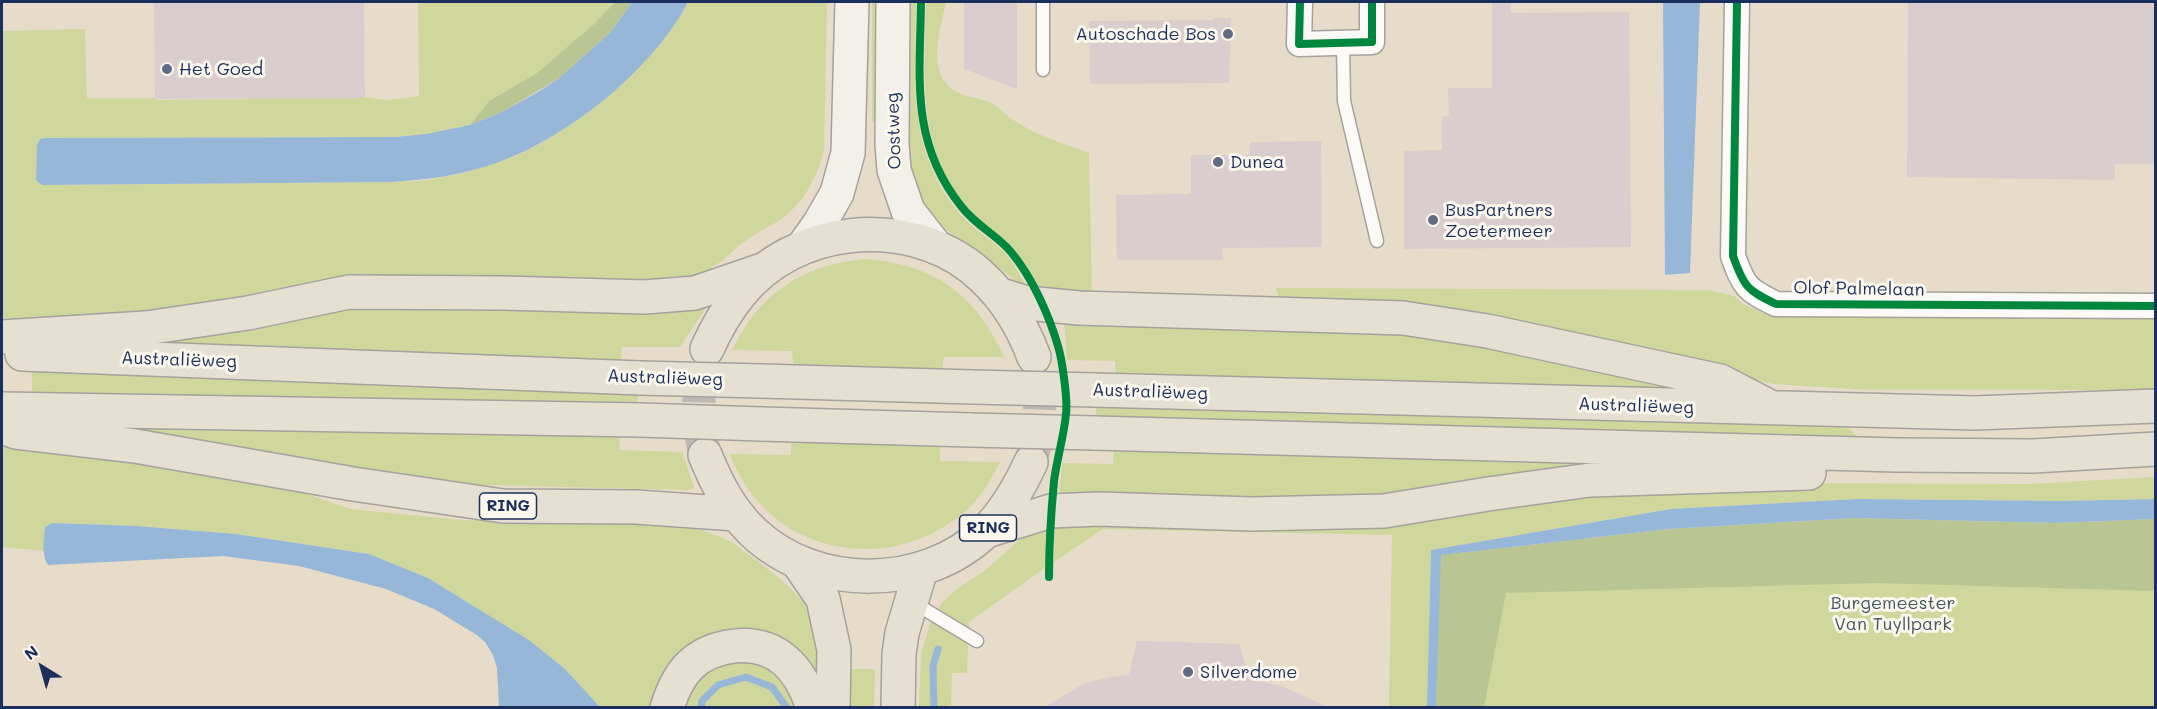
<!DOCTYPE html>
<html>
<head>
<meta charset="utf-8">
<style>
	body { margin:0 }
	#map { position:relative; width:2157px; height:709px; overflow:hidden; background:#e7dbca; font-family:Mali,sans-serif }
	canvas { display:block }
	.frame { position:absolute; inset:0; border:3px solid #1b2f5e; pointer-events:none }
	.north { position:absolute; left:12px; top:637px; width:60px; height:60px; -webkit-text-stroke:4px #fbf7ec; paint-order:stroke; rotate:323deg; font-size:16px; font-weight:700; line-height:24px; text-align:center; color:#1b2f5e }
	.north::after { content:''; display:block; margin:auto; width:21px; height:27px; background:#1b2f5e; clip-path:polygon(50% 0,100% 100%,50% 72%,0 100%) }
</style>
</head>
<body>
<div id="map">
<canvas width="2157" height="709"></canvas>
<div class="frame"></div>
<div class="north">N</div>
</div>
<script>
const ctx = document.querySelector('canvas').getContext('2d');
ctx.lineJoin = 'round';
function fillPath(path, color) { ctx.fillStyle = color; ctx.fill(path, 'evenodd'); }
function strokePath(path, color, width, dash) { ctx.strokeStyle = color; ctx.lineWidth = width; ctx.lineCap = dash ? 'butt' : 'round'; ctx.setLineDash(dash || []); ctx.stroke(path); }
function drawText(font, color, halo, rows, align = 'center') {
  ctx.font = font + ' Mali,sans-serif'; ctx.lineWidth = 6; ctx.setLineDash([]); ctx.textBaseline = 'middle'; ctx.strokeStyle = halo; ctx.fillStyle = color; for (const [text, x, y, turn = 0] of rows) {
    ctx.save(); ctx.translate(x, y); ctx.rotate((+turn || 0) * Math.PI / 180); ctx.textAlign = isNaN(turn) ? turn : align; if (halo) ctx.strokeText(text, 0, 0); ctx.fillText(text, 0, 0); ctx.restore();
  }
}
fillPath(new Path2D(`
	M418,2H615L595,23L537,73L489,101L470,125L426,134L395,137L46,138L40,140L42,185L390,182C404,181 419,182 432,179C454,176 478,169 499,162C567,140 655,65 688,2H827L824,150C817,176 806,200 784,217C771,226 756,233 744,242C736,247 730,255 723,260C711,269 699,275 686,281L33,320L2,318V31L85,29L87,98H156V100L365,97L387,100L419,96Z
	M872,2H881L879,121L872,122Z
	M906,2H916C915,80 906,147 959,213C972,228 989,238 1004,252C1012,261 1018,272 1024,283L1023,285L1005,273L982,253L954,236L930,217L906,173Z
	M926,2H946C941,27 926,70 952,89C963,98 983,97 995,105C1000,108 1004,114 1009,117C1032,134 1062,143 1089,153L1092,298L1040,292C1030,275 1022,257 1008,242C1002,236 993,231 986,226C978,219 971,211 964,203C916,145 925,71 926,2Z
	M865,259C934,264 976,294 1004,357H944L942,372L794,368L792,351L732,350C760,293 802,265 865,259Z
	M1276,288L1708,290L1734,296L1743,304L1763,313L2155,318V390H1869L1774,384L1695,368L1279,300Z
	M387,303L706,308L680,347H622L621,364L123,347L307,312Z
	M1064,320L1444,333L1721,392L1116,378L1115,361L1067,360Z
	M32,367L638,391L637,407L32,397Z
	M1096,403L1845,423L1861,442L1096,419Z
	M116,423L619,433L620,450L682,452L694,486L693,489L689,490L438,484L116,432Z
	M791,436L940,443V461L1000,462C992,477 984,492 973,504C916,562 821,565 763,507C748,492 738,473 729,454L791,455Z
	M34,444L284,486L350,509L461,520L637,524L698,528L732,542L783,581L804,603L817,636L818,694L753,636L658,707H600L565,669L529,640L428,578L369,554L236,534L136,526L52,523L45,527L44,551L2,547V447H33Z
	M1114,447L1673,461L1466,493L1059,502L1062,463L1113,464Z
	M2155,477V499L2062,501L1857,499L1671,509L1431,550L1427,707H1389L1392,535L1103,529L1054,562L1055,528L1061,527L1062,519L1707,483L2029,484Z
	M2155,519V707L1431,708L1440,555Z
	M1046,524L1045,568L969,622L967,673H952L951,707L919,708L921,652L932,619L942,603L958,588L983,572L1023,537Z
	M732,661C775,660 781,672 801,708H682C694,680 703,672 732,661Z
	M844,669H875L874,707L843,708Z`), '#cfd79c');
fillPath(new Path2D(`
	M615,2H632L611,32L558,79L500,113L470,125L489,101L537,73L595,23Z
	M1855,518L2054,523L2155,519V591L1877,583L1506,593L1484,707L1436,708L1440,555L1669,529Z`), '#b9c694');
fillPath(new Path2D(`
	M632,2H688C654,68 569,137 499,162C463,175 428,180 390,182L42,185L36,180L37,145L40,139L46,138L395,137L426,134L470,125L500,113L538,92L558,79L611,32Z
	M1663,2H1700L1690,273L1665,275Z
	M1857,499L2062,501L2155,499V519L2054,523L1855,518L1669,529L1441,555L1436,707H1427L1431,550L1671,509Z
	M52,523L136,526L236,534L369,554L428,578L529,640L565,669L600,707H499L497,668L493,655L485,642L477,635L434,609L386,589L299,566L223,556L48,565C41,555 44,539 45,527Z`), '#97b7d9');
strokePath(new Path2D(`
	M701,708L702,701L718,685L746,677L772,687L787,708
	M934,708L933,666L938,649`), '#97b7d9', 7);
fillPath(new Path2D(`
	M154,2H364L365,98L155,99Z
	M964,2H1017V89L964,69Z
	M1492,2H1511V13L1629,12L1631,247L1404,249V151L1442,150V116H1449L1448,88H1492Z
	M1908,2H2156V164H2115V180L1907,177Z
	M1214,18H1231L1229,83L1090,84L1089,21L1214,20Z
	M1321,141L1322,247L1222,248L1223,260H1117L1116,195L1191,194V155H1250V142Z
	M1137,641L1240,644L1248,679L1282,686L1330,708H1043L1085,683L1111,677L1129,675Z`), '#dacdcd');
strokePath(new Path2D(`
	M704,451C696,410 697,391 707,351
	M1032,458C1041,421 1042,398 1035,361`), '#beb9b4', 33, [33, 16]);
const service = new Path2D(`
	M1343,43L1344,101L1377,241
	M1043,70V2
	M914,603L977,641`);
const minor = new Path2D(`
	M1300,2L1299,44L1372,42V2
	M1737,2L1733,256C1744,287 1747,290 1776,304L2156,306`);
const secondary = new Path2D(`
	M893,2L892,144L894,170L908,211L936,247
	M803,247L820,223L837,193L848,153L852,2`);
const primary = new Path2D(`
	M1001,295L1027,303L1079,308L1403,318L1487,331L1720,381L1768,406
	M2,337L146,328L248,313L349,292L503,293L645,297L695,293L765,269
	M707,349C716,329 726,311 740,294C794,226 904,215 972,268C1002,292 1021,322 1034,357
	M22,354L640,378
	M761,381L973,387
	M1094,390L1975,413L2156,406
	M2,409L640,420
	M761,424L971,430
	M2,427L16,432L135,446L353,484L503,506L636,507L736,514
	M1094,433L1897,455L2033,456L2156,449
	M705,455C717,484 730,510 753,532C815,591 924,591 986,531C1006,511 1019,488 1031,462
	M986,531L1051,511L1099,509L1252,514L1384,511L1488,494L1590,480L1809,473
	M797,561L823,599L834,650L833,708
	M667,708C678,672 695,651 734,646C777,641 801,669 813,708
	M898,708L899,654L902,633L921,569`);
strokePath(service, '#a5a19d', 15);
strokePath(minor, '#a5a19d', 27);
strokePath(secondary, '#a5a19d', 36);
strokePath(primary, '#a5a19d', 36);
strokePath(service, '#fbfaf7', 12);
strokePath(minor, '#fbfaf7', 24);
strokePath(secondary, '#f3efe9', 33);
strokePath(primary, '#e6e0d2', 33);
const primaryBridge = new Path2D(`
	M640,378L761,381
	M973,387L1094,390
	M640,420L761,424
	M971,430L1094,433`);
strokePath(primaryBridge, '#a5a19d', 36, []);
strokePath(primaryBridge, '#e6e0d2', 33);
strokePath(new Path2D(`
	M921,2C920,78 910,142 961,206C976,226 997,235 1011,252C1032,277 1049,315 1058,346C1062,359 1068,400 1066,414C1064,436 1057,458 1054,481C1051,513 1049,545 1049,577
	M1300,2L1299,44L1372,42V2
	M1737,2L1733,256C1744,287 1747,290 1776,304L2156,306`), '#00873e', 8);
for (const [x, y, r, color] of [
	[1228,34,6,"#626b84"],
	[167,69,6,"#626b84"],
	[1218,162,6,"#626b84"],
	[1433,220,6,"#626b84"],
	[1188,672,6,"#626b84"]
]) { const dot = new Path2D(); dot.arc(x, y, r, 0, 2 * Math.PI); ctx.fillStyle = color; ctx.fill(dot); strokePath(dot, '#fbf7ec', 2); }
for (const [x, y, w] of [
	[508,506,57],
	[988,528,57]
]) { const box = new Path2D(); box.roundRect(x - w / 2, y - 13, w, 26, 4.5); ctx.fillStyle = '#fbf7ec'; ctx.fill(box); strokePath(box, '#1b2f5e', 1.5); }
drawText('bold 16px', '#1b2f5e', null, [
	["RING",508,506],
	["RING",988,528]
]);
drawText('18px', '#1b2f5e', '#fbf7ec', [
	["Autoschade Bos",1216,34,"right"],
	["Het Goed",179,69],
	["Dunea",1230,162],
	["BusPartners",1445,210],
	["Zoetermeer",1445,231],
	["Silverdome",1200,672]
], 'left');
drawText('18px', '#1b2f5e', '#fbf7ec', [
	["Oostweg",894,131,-92],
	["Olof Palmelaan",1859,289,1],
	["Australiëweg",179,360,2],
	["Australiëweg",665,378,2],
	["Australiëweg",1150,392,2],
	["Australiëweg",1636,406,2]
]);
drawText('18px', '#435864', '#fbf7ec', [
	["Burgemeester",1893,603],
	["Van Tuyllpark",1893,624]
]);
</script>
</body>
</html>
